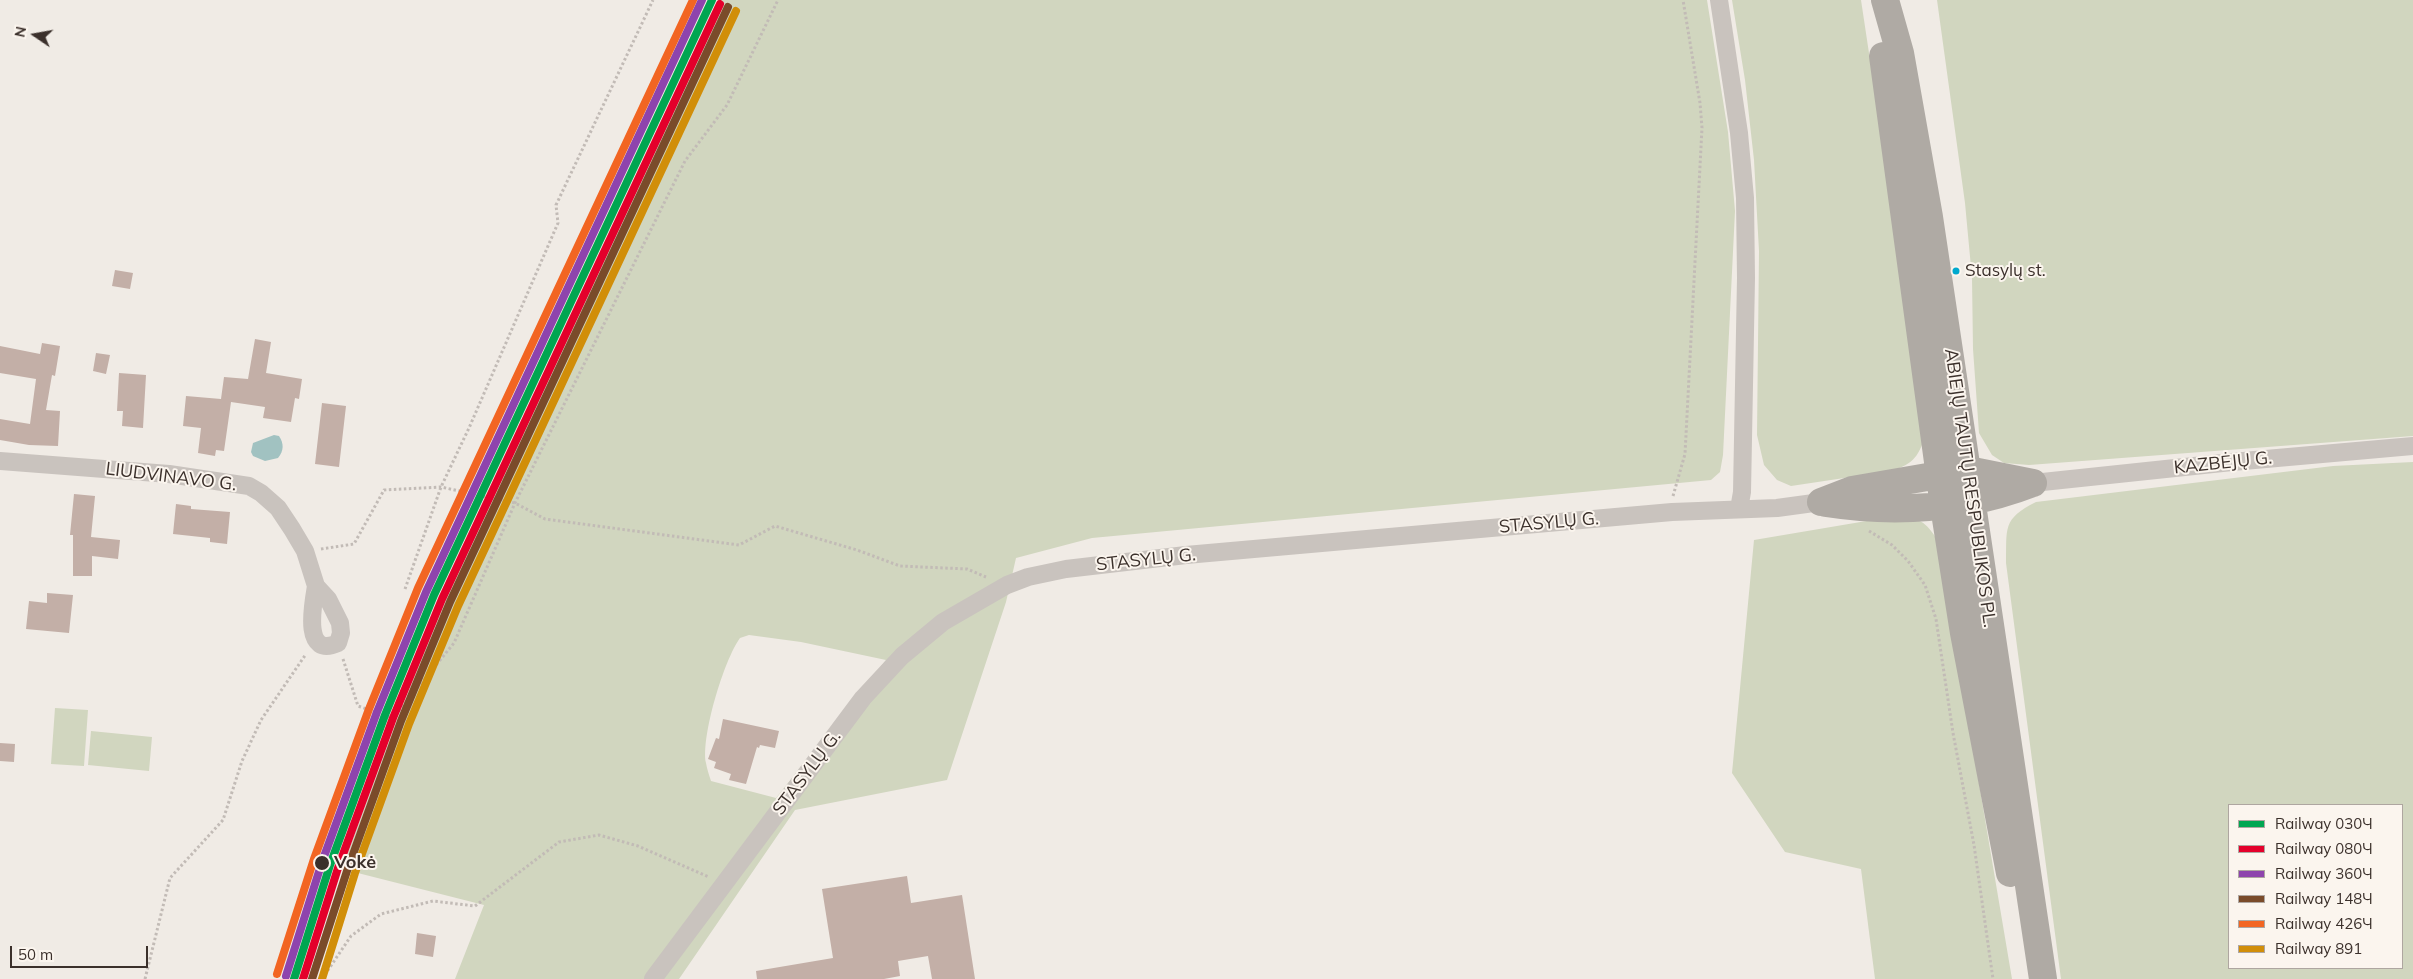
<!DOCTYPE html>
<html>
<head>
<meta charset="utf-8">
<style>
	body { margin:0 }
	#map { position:relative; width:2413px; height:979px; overflow:hidden; background:#f0ebe5; font-family:Mulish,sans-serif }
	canvas { display:block }
	.legend { position:absolute; left:2228px; top:804px; width:175px; height:165px; box-sizing:border-box; background:#fbf5ee; border:1px solid #aea6a0; margin:0; padding:6px 9px; list-style:none; font-size:15px; color:#3b302b }
	.legend li { display:flex; align-items:center; gap:10px; height:25px }
	.legend b { width:25px; border:1px solid #aea6a0 }
	.north { position:absolute; left:10px; top:10px; width:50px; height:50px; -webkit-text-stroke:4px #fbf5ee; paint-order:stroke; rotate:282deg; font-size:14px; font-weight:700; line-height:20px; text-align:center; color:#3b302b }
	.north::after { content:''; display:block; margin:auto; width:18px; height:22px; background:#3b302b; clip-path:polygon(50% 0,100% 100%,50% 72%,0 100%) }
	.scale { position:absolute; left:10px; top:946px; width:138px; height:22px; box-sizing:border-box; border:2px solid #3b302b; border-top:0; padding-left:6px; font-size:15px; line-height:18px; white-space:nowrap; color:#3b302b; -webkit-text-stroke:4px #fbf5ee; paint-order:stroke }
</style>
</head>
<body>
<div id="map">
<canvas width="2413" height="979"></canvas>
<ul class="legend">
<li><b style="height:6px;background:#00a651"></b>Railway 030Ч</li>
<li><b style="height:6px;background:#e4002b"></b>Railway 080Ч</li>
<li><b style="height:6px;background:#8e44ad"></b>Railway 360Ч</li>
<li><b style="height:6px;background:#7a4b2a"></b>Railway 148Ч</li>
<li><b style="height:6px;background:#f26522"></b>Railway 426Ч</li>
<li><b style="height:6px;background:#d18e09"></b>Railway 891</li>
</ul>
<div class="north">N</div>
<div class="scale">50 m</div>
</div>
<script>
const ctx = document.querySelector('canvas').getContext('2d');
ctx.lineJoin = 'round';
function fillPath(path, color) { ctx.fillStyle = color; ctx.fill(path, 'evenodd'); }
function strokePath(path, color, width, dash) { ctx.strokeStyle = color; ctx.lineWidth = width; ctx.lineCap = dash ? 'butt' : 'round'; ctx.setLineDash(dash || []); ctx.stroke(path); }
function drawText(font, color, halo, rows, align = 'center') {
  ctx.font = font + ' Mulish,sans-serif'; ctx.lineWidth = 4; ctx.setLineDash([]); ctx.textBaseline = 'middle'; ctx.strokeStyle = halo; ctx.fillStyle = color; for (const [text, x, y, turn = 0] of rows) {
    ctx.save(); ctx.translate(x, y); ctx.rotate((+turn || 0) * Math.PI / 180); ctx.textAlign = isNaN(turn) ? turn : align; if (halo) ctx.strokeText(text, 0, 0); ctx.fillText(text, 0, 0); ctx.restore();
  }
}
fillPath(new Path2D(`
	M720,0H1707L1728,132L1735,211L1723,455L1720,472L1711,480L1092,538L1016,558L1006,602L947,780L795,810L679,979H455L484,905L342,869L393,730L459,562ZM749,635L801,642L886,660L776,798L711,781C709,775 707,769 706,763C701,736 724,660 740,638Z
	M1732,0H1861L1926,432C1920,455 1914,464 1891,471L1791,486L1777,480L1764,465L1757,435L1759,251L1754,160L1745,80Z
	M1937,0H2413V436L2029,465L2004,463L1992,455L1979,433L1973,349L1972,278L1965,203Z
	M2413,462V979H2061L2006,563C2007,528 2002,519 2036,502L2333,466ZM2229,805H2402V968H2229Z
	M1896,516C1920,519 1925,520 1938,541L2012,979H1875L1861,869L1785,852L1732,773L1754,540Z
	M55,708L88,710L84,766L51,764Z
	M91,731L152,737L149,771L88,765Z`), '#d1d6bf');
fillPath(new Path2D(`
	M274,435L279,436C284,443 284,451 278,458L265,461L253,456L251,452L253,443Z`), '#a1c2c1');
fillPath(new Path2D(`
	M115,270L133,273L130,289L112,286Z
	M255,339L271,342L266,373L302,379L299,399L295,398L291,422L263,418L265,407L231,402L224,451L216,450L215,456L198,453L201,428L183,426L186,396L221,399L224,377L248,379Z
	M42,343L60,346L55,376L52,375L46,410L60,411L58,446L29,445L0,440V419L30,424L36,379L0,373V346L40,354Z
	M96,353L110,355L106,374L93,371Z
	M119,373L146,375L143,428L122,426L123,411H117Z
	M322,403L346,406L339,467L315,464Z
	M74,494L95,496L91,537L120,540L118,559L92,556V576H73V535H70Z
	M176,504L191,506V509L230,512L227,544L210,542V538L173,534Z
	M47,593L73,595L69,633L26,629L29,601L47,603Z
	M723,719L779,731L775,748L760,745L759,748L757,747L746,784L729,780L731,774L714,768L716,762L708,759L716,738L719,739Z
	M0,743L15,744L14,762L0,761Z
	M907,876L911,903L962,895L975,979H932L928,956L898,961L900,976L884,979H757L756,971L833,958L822,889Z
	M417,933L436,936L433,957L415,954Z`), '#c3afa7');
strokePath(new Path2D(`
	M1673,496L1685,454L1702,128L1700,103L1683,0
	M1869,531L1892,545L1908,561L1925,585L1936,619L1953,733L1974,845L1993,979
	M321,549L354,544L384,490L441,487L515,503L545,519L739,545L775,526L857,550L900,566L967,569L986,577
	M405,589L441,487L469,428L558,223L556,205L653,0
	M343,659L358,706L393,718L454,643L515,503L685,161L727,105L778,0
	M145,979L170,878L223,820L242,761L261,720L306,654
	M322,979L351,936L381,914L433,901L475,906L559,842L599,835L638,846L709,877`), '#c2bbb6', 3, [2.5, 2.5]);
strokePath(new Path2D(`
	M1719,0L1739,133L1745,198L1746,278L1742,492L1739,509
	M0,461L169,474L249,486L261,493L278,508L292,529L305,551L316,586L328,599L340,623L341,633L338,643C302,659 313,604 316,586
	M2033,483L2232,462L2413,446
	M653,979L863,698L902,656L943,622L1007,585L1028,577L1066,569L1186,555L1672,512L1777,508L1821,502`), '#c9c3be', 18);
strokePath(new Path2D(`
	M1885,0L1900,53L1929,217L2043,979
	M1883,56L1944,506L1964,633L2010,873
	M1821,502L1852,490L1968,470L2033,483
	M1826,503C1897,514 1966,509 2033,483`), '#afaaa4', 28);
strokePath(new Path2D(`
	M294,979L330,865L385,715L434,595L712,0`), '#00a651', 8);
strokePath(new Path2D(`
	M303,979L338,868L393,718L442,599L720,4`), '#e4002b', 8);
strokePath(new Path2D(`
	M286,976L322,862L377,712L426,592L702,0`), '#8e44ad', 8);
strokePath(new Path2D(`
	M312,979L347,871L401,721L450,602L728,7`), '#7a4b2a', 8);
strokePath(new Path2D(`
	M277,974L314,859L369,709L418,588L693,0`), '#f26522', 8);
strokePath(new Path2D(`
	M322,979L355,873L409,724L458,606L736,11`), '#d18e09', 8);
for (const [x, y, r, color] of [
	[1956,271,4.5,"#00a9ce"],
	[322,863,8,"#3b302b"]
]) { const dot = new Path2D(); dot.arc(x, y, r, 0, 2 * Math.PI); ctx.fillStyle = color; ctx.fill(dot); strokePath(dot, '#fbf5ee', 2); }
drawText('17px', '#3b302b', '#fbf5ee', [
	["Stasylų st.",1965,271]
], 'left');
drawText('18px', '#3b302b', '#fbf5ee', [
	["KAZBĖJŲ G.",2223,463,-6],
	["LIUDVINAVO G.",171,477,7],
	["ABIEJŲ TAUTŲ RESPUBLIKOS PL.",1970,488,82],
	["STASYLŲ G.",1549,523,-5],
	["STASYLŲ G.",1146,560,-6],
	["STASYLŲ G.",807,773,-53]
]);
drawText('bold 18px', '#3b302b', '#fbf5ee', [
	["Vokė",334,863]
], 'left');
</script>
</body>
</html>
